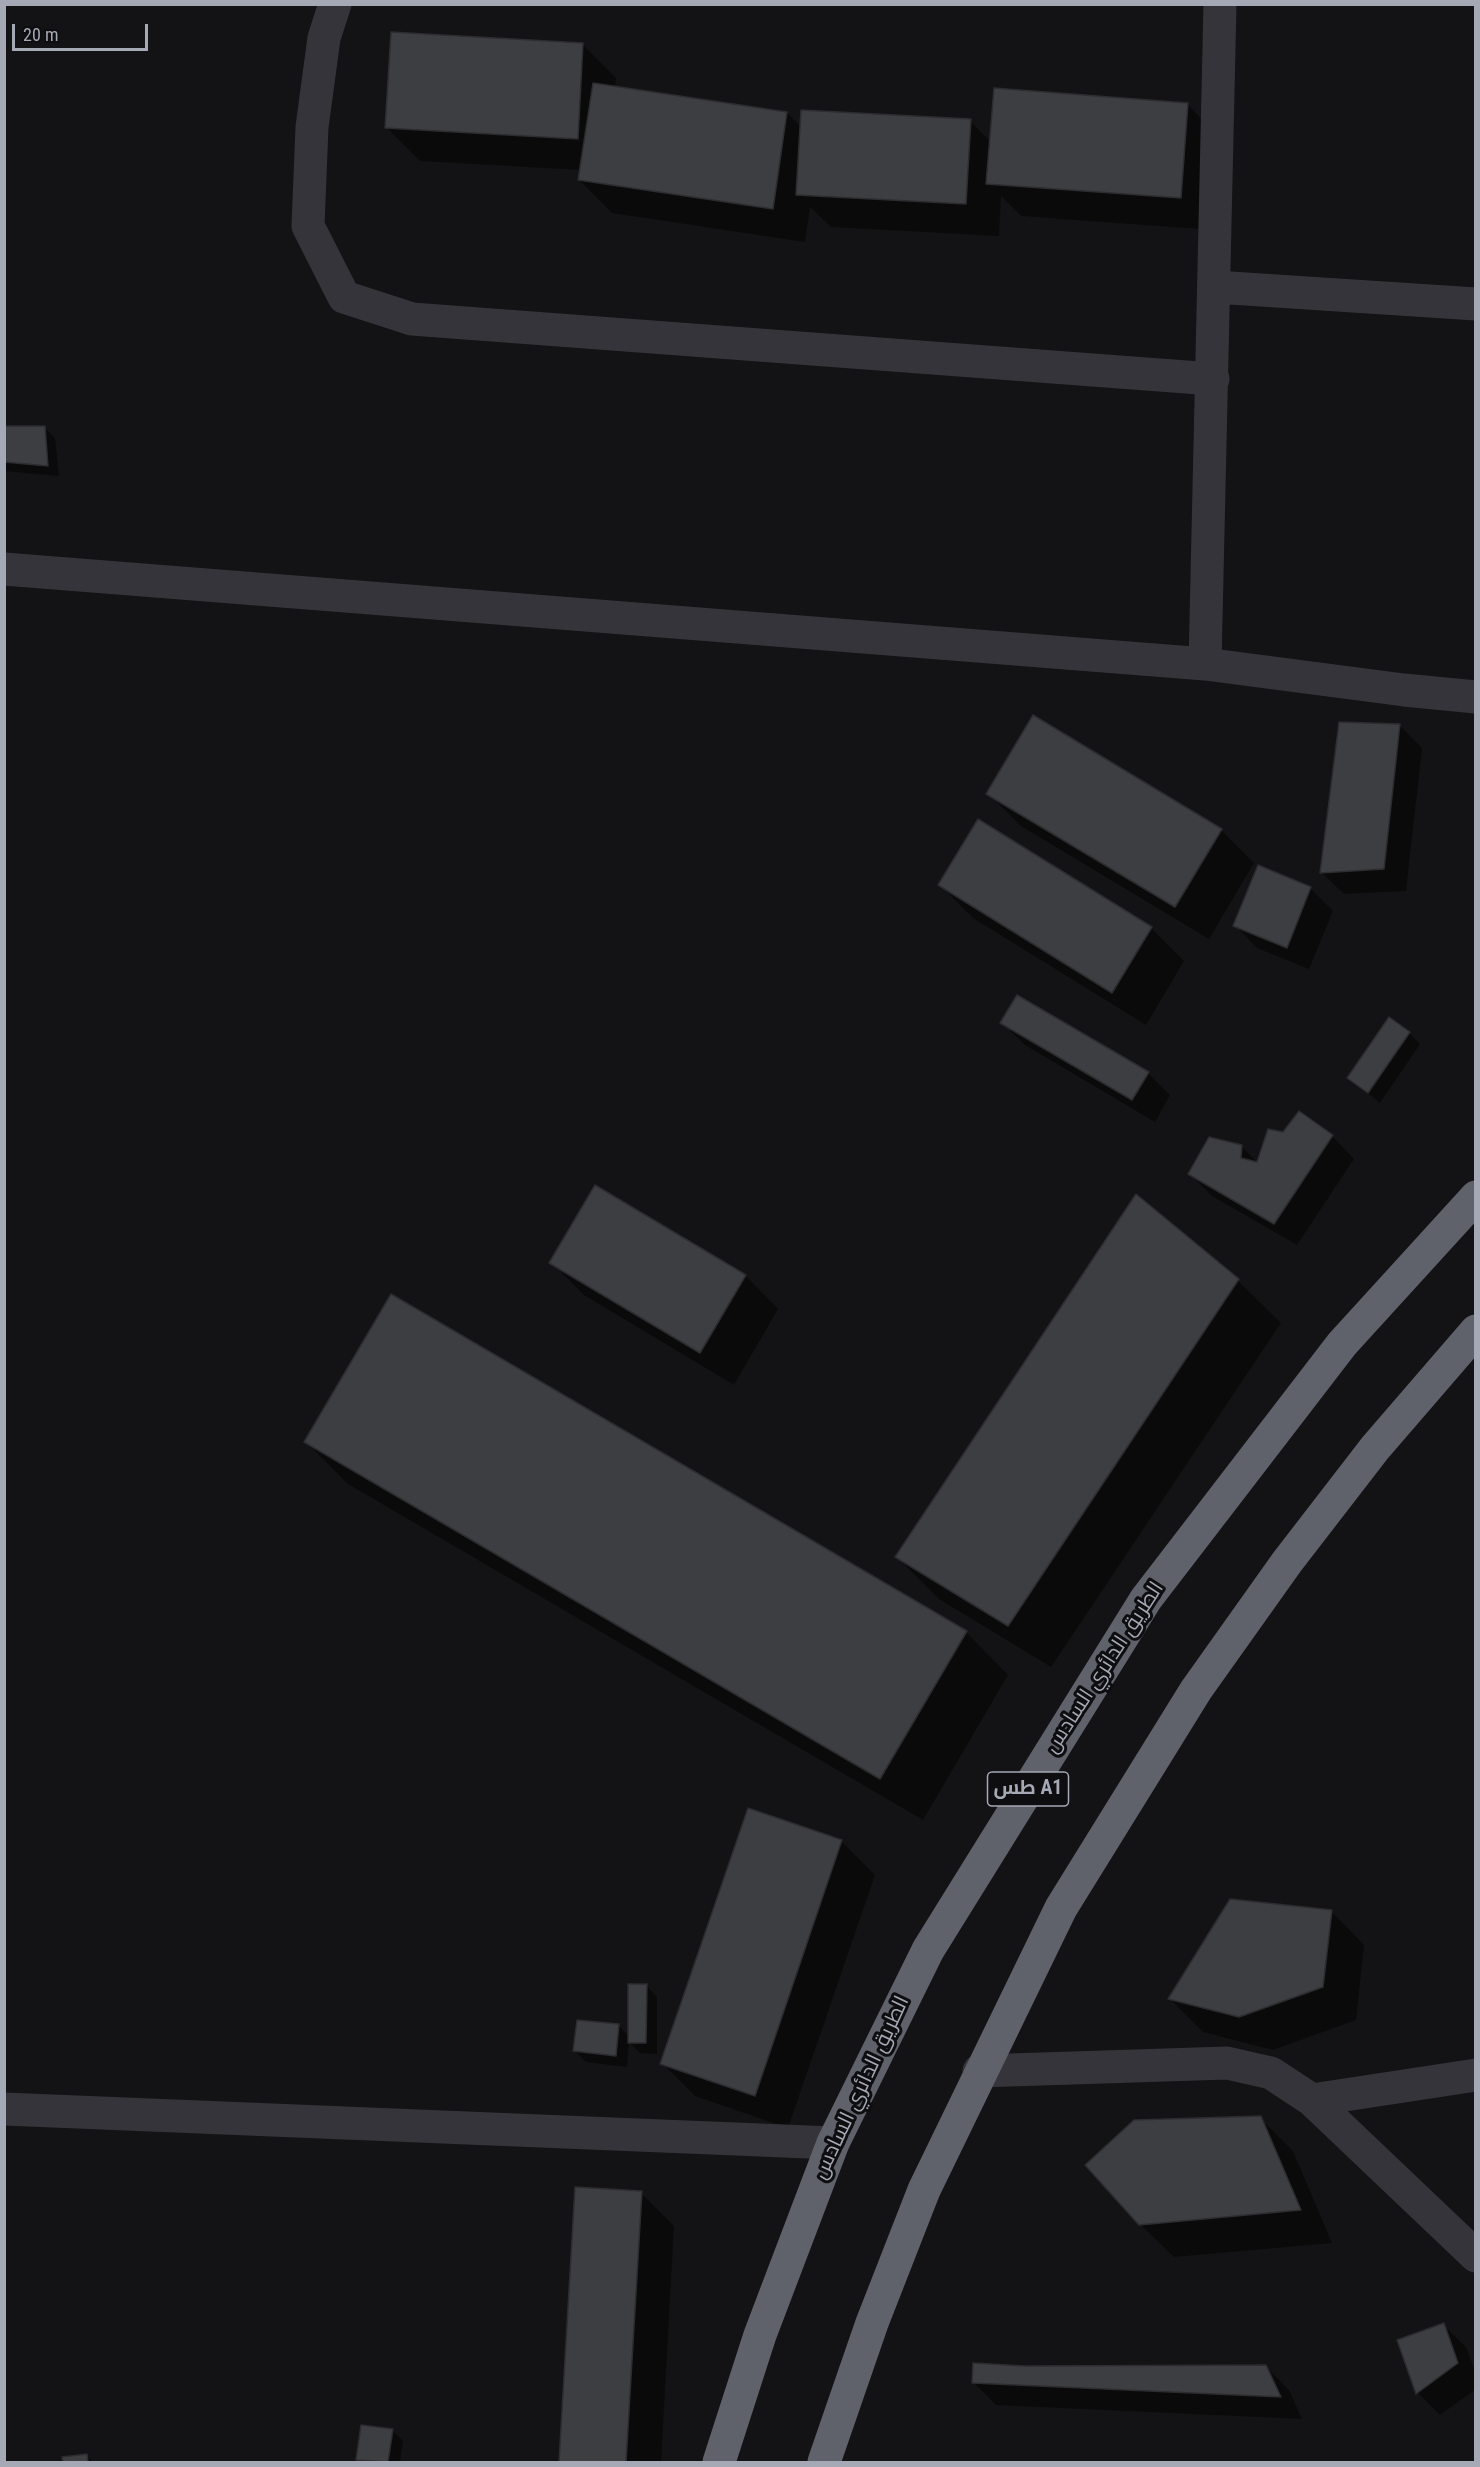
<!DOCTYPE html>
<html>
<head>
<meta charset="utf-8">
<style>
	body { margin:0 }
	#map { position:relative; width:1480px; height:2467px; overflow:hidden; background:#131315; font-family:"Roboto Condensed",sans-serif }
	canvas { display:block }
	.frame { position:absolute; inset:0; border:6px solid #a4a9b5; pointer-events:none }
	.scale { position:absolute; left:12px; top:24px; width:136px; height:27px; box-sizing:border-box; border:3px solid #a4a9b5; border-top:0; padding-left:8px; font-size:18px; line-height:21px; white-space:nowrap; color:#a4a9b5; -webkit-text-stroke:4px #0e0e10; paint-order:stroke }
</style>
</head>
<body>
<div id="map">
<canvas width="1480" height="2467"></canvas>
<div class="frame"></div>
<div class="scale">20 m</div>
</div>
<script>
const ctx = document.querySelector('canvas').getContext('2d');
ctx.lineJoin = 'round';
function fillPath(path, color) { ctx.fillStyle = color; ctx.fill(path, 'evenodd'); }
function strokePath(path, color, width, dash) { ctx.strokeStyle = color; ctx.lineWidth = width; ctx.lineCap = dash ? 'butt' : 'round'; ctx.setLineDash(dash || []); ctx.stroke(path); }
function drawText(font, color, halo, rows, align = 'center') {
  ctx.font = font + ' "Roboto Condensed",Cairo,sans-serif'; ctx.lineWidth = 6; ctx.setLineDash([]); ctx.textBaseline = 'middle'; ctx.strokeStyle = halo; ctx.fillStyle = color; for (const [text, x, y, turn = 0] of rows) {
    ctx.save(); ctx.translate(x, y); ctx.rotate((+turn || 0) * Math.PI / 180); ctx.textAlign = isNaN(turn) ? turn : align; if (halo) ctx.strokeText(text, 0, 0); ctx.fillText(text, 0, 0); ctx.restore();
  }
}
fillPath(new Path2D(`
	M583,45L616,78L615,88L787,113L802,128L970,121L991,142L1187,104L1220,137L1214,230L1021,216L1001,196L999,236L831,227L810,207L805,242L612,213L579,180L581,170L420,161L387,128Z
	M44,427L55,438L59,476L4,471V428Z
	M1400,726L1422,748L1406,891L1344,894L1321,872Z
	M988,793L1221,830L1254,863L1209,939L1021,826Z
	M978,822L1151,928L1184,961L1146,1025L973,918L940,885Z
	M1310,888L1333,911L1309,969L1257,948L1235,925Z
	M1002,1023L1148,1073L1170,1095L1155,1122L1025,1045Z
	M1409,1033L1420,1044L1380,1103L1349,1078Z
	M1284,1133L1332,1136L1354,1159L1297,1245L1212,1196L1190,1174L1241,1146L1258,1163Z
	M596,1187L746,1276L778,1309L734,1385L584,1295L551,1262Z
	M1137,1196L1238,1281L1281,1323L1051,1667L939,1599L897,1557Z
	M306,1442L966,1632L1008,1675L923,1820L348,1484Z
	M749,1810L842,1842L875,1875L788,2128L695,2096L662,2063Z
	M1331,1911L1364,1945L1356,2020L1273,2050L1203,2032L1170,1999Z
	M646,1985L657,1997V2054L640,2053L629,2042L627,2067L586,2062L575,2051L618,2025L629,2036Z
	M1260,2118L1293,2151L1332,2243L1174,2257L1140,2224Z
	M576,2189L641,2193L674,2226L661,2462H560Z
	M1443,2325L1466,2347L1476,2374V2389L1440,2415L1418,2393L1399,2341Z
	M1266,2367L1289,2390L1302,2419L996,2405L973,2382L1025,2368Z
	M392,2430L403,2441L400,2462H360L358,2460Z
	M87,2456L93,2462H64V2459Z`), '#0007');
const building = new Path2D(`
	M391,32L583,43L578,139L385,128Z
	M593,83L787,112L773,209L578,180Z
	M994,88L1188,103L1181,198L986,184Z
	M801,110L971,119L966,204L796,195Z
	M4,426H45L48,466L4,462Z
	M1033,715L1222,829L1175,907L986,794Z
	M1339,722L1400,724L1384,869L1320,873Z
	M978,819L1152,927L1112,993L938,885Z
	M1258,865L1311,887L1287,948L1233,926Z
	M1017,995L1149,1072L1132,1100L1000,1023Z
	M1389,1017L1410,1032L1368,1093L1347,1078Z
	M1299,1111L1333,1135L1274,1224L1188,1174L1209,1137L1242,1145L1241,1158L1257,1162L1268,1129L1283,1132Z
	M595,1185L746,1275L700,1353L549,1263Z
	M1136,1194L1239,1279L1008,1626L895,1557Z
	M391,1294L967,1631L880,1779L304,1442Z
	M748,1808L842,1840L755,2096L660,2064Z
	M1230,1899L1332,1910L1323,1987L1239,2017L1168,1999Z
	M628,1984H647L646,2043H628Z
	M577,2020L619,2024L616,2056L573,2051Z
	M1261,2116L1301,2210L1139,2225L1085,2165L1134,2120Z
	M575,2187L642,2191L626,2462H559Z
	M1444,2323L1458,2363L1416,2394L1397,2340Z
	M973,2363L1025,2366L1266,2365L1281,2397L972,2383Z
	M361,2425L393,2429L388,2462L356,2460Z
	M87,2454L88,2462H63L62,2457Z`);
fillPath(building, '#3d3e42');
strokePath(building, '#2d2d31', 1.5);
strokePath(new Path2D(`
	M335,4L324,38L312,127L308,226L344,297L412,319L1213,379
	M1215,287L1476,304
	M4,569L1205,664L1404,690L1476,697
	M1205,664L1220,4
	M979,2071L1227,2063L1271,2073L1312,2100L1476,2256
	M1312,2100L1476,2075
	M4,2109L833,2143`), '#34343a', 33);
strokePath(new Path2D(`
	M719,2462L760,2335L833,2143L928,1950L1146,1599L1342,1344L1476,1197
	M824,2462L872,2323L924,2190L1061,1908L1196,1690L1287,1562L1375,1448L1476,1331`), '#60626b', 33);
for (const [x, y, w] of [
	[1028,1789,81]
]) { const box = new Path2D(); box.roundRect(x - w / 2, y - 17, w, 34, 4.5); ctx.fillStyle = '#0e0e10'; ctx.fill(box); strokePath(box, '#a4a9b5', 1.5); }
drawText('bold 20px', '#a4a9b5', null, [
	["طس A1",1028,1789]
]);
drawText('21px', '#a4a9b5', '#0e0e10', [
	["الطريق الدائري السادس",1105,1668,-57],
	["الطريق الدائري السادس",862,2088,-65]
]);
</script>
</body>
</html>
